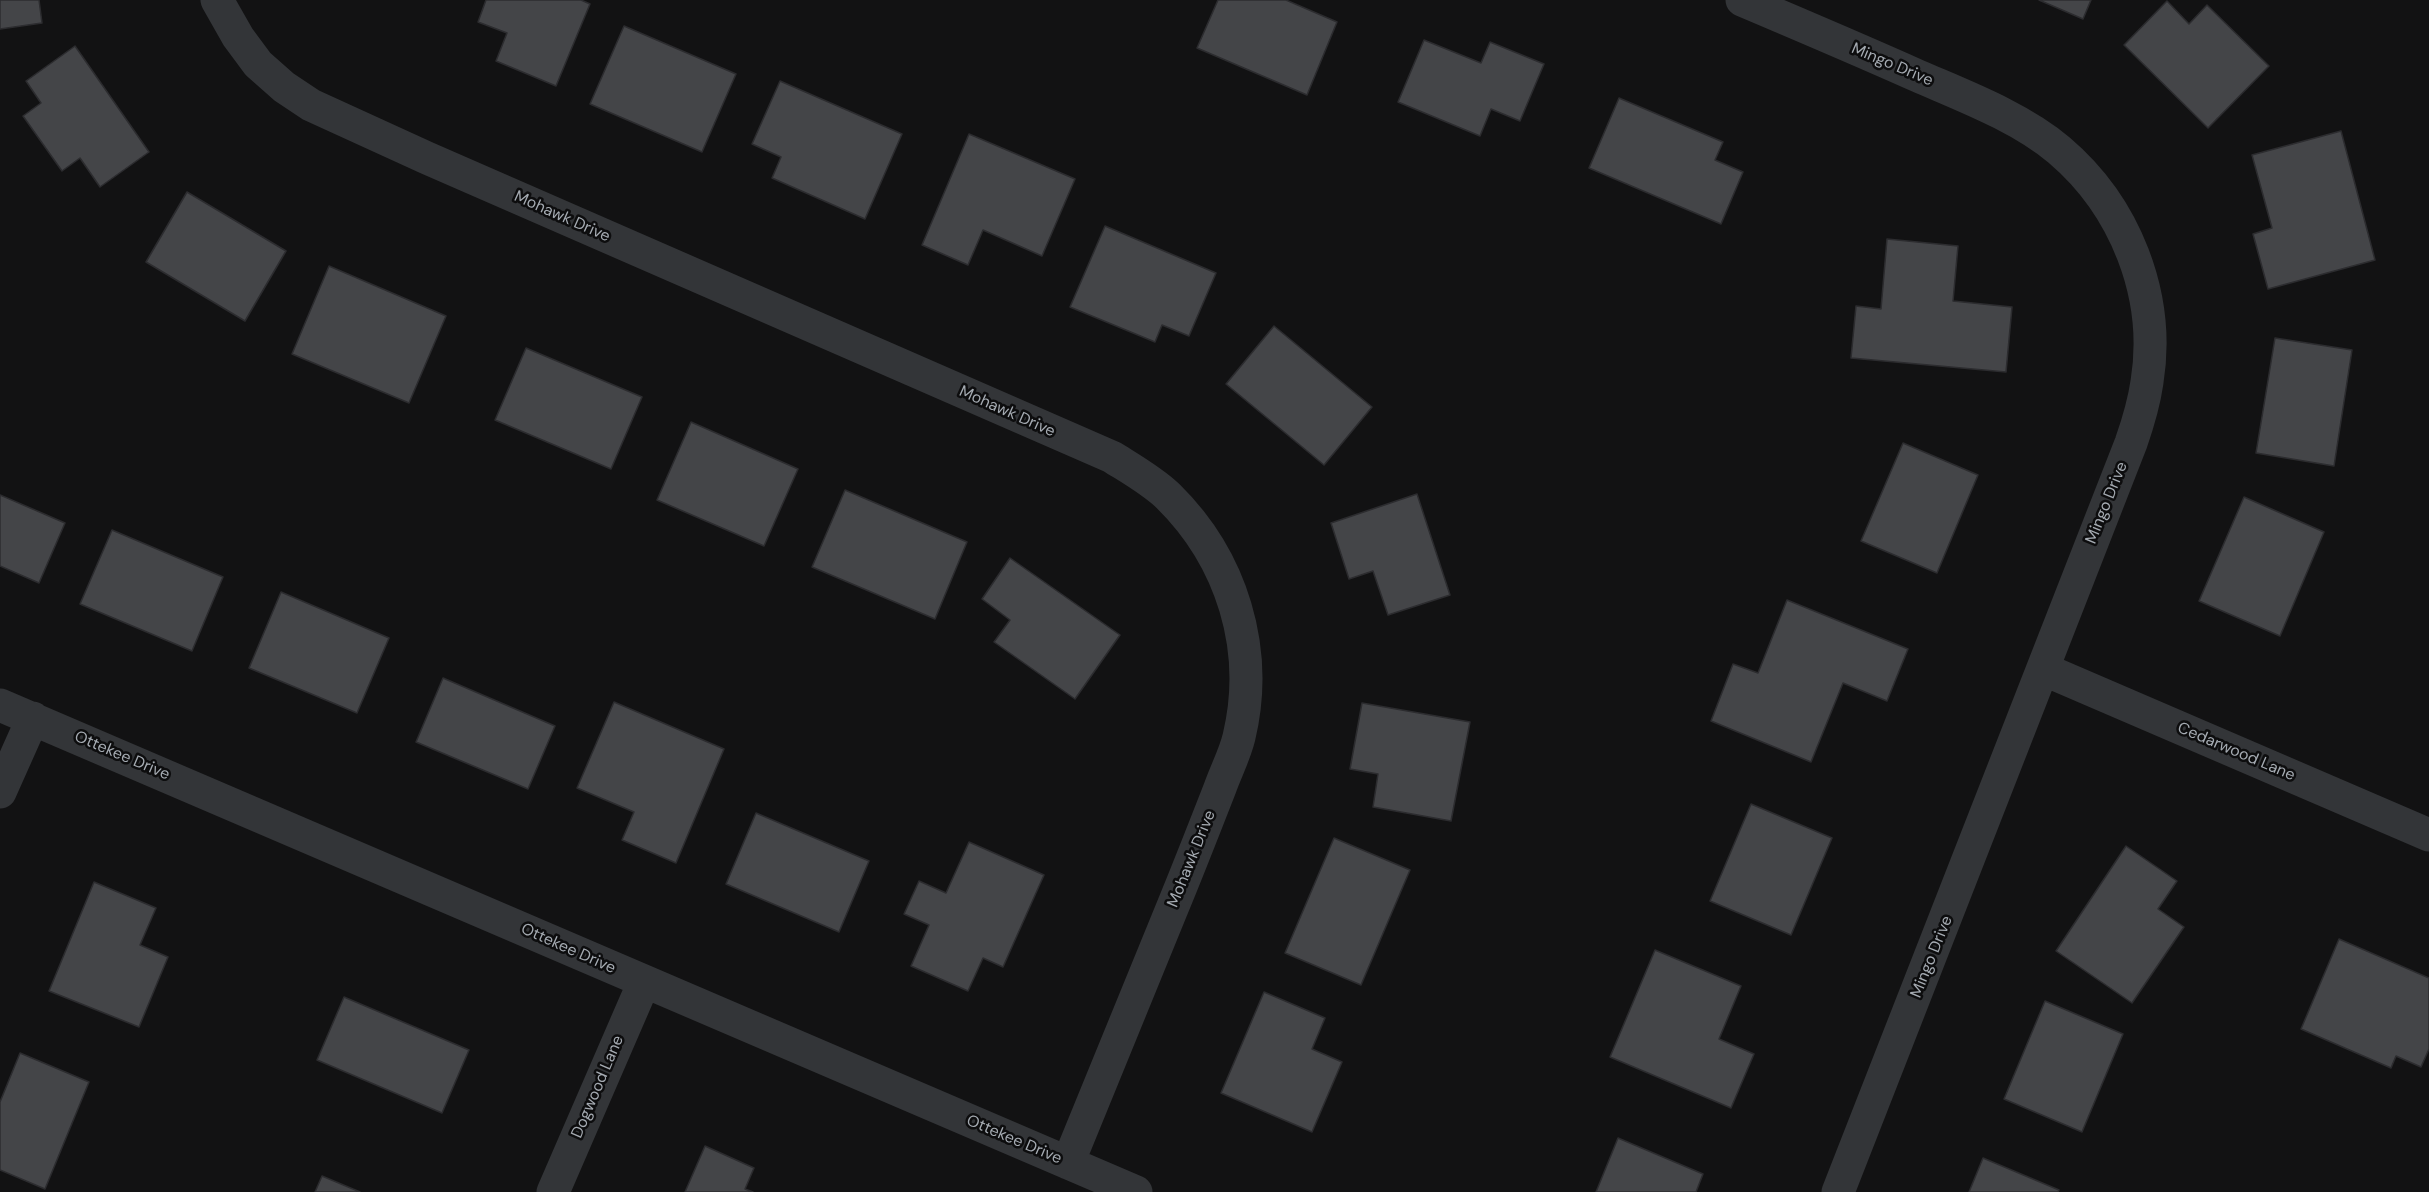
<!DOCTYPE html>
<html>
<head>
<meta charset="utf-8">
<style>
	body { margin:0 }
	canvas { display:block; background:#121213 }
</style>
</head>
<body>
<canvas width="2429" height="1192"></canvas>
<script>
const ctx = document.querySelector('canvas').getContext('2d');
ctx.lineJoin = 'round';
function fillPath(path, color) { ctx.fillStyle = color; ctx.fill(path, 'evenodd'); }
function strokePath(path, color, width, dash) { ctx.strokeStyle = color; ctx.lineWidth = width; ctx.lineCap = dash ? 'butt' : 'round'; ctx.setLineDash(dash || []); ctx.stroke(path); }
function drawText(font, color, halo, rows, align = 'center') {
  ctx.font = font + ' "DM Sans",sans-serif'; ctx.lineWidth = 5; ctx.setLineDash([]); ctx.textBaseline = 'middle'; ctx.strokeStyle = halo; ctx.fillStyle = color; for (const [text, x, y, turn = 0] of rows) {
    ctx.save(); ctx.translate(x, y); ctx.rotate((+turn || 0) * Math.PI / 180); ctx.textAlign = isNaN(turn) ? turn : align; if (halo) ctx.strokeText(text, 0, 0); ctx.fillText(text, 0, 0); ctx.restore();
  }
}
const building = new Path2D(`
	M0,0H39L42,23L0,29Z
	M486,0H581L590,4L556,86L496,61L507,33L478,22Z
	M1218,0H1286L1337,22L1307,95L1197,48Z
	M2039,0H2091L2083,19Z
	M2167,1L2189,24L2207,5L2269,66L2208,128L2124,45Z
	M624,26L736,74L702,152L590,104Z
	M1424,40L1481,63L1490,42L1544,64L1520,121L1491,109L1480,136L1398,102Z
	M75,46L149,152L100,187L80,158L62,171L23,116L41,103L26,81Z
	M780,81L902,134L865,219L772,178L781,157L752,144Z
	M1619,98L1723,142L1715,160L1743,172L1721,224L1589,168Z
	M2341,131L2375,260L2268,289L2253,234L2272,228L2252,155Z
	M969,134L1075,179L1042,256L983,230L968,265L922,245Z
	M187,192L286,251L245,321L146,262Z
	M1105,226L1216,273L1189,336L1162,325L1155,342L1070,307Z
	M1887,239L1958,246L1953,301L2012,307L2006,372L1851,358L1856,306L1881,309Z
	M329,266L446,316L409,403L292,354Z
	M1274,326L1372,407L1324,465L1226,384Z
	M2275,338L2352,350L2334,466L2256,453Z
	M526,348L642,397L611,469L495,420Z
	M691,422L798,469L764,546L657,500Z
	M1903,443L1978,475L1937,573L1861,541Z
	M845,490L967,542L935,619L812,567Z
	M1417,494L1450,595L1388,615L1373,571L1349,579L1331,523Z
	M0,495L65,523L39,583L0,566Z
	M2244,497L2324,532L2280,636L2199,601Z
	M112,530L223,577L192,651L80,604Z
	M1010,558L1120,635L1075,699L994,642L1010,620L982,599Z
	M281,592L389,638L357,713L249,668Z
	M1787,600L1908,649L1887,701L1843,683L1811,762L1711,721L1733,664L1758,673Z
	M443,678L555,726L528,789L416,742Z
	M614,702L724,749L676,863L622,840L634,812L577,788Z
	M1362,703L1470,722L1451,821L1373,807L1378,774L1350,769Z
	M1751,804L1832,838L1791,935L1710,901Z
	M756,813L869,861L839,932L726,884Z
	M1334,838L1410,870L1361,985L1285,953Z
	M969,842L1044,875L1003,967L983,958L968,991L911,966L929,925L904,914L919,881L946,893Z
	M2126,846L2177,881L2158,909L2184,927L2132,1003L2056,951Z
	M94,882L156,908L140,945L168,957L139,1027L49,991Z
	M2339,939L2429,978V1049L2421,1067L2396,1056L2391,1068L2301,1029Z
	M1655,950L1741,986L1719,1039L1754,1054L1731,1108L1610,1057Z
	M1264,992L1325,1018L1312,1049L1342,1062L1312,1132L1221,1093Z
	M344,997L469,1050L442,1113L317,1060Z
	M2045,1001L2123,1034L2082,1132L2004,1099Z
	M20,1053L89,1082L45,1189L0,1170V1102Z
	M1618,1138L1703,1174L1696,1192H1596Z
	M705,1146L754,1168L745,1189L753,1192H685Z
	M1983,1158L2059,1190L2058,1192H1969Z
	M322,1176L360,1192H315Z`);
fillPath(building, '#444548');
strokePath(building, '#2c2c2f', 1.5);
strokePath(new Path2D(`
	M217,0L238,37L258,64L284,87L311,105L427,158L1112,457C1131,469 1151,480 1168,496C1232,559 1260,649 1239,737C1235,754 1226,771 1220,788C1204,829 1188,870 1171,911C1137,995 1103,1079 1068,1163
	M1742,0C1801,25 1860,50 1918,76C1964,96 2020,117 2059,150C2125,206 2161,295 2147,382C2144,403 2138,423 2131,443L1838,1192
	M2043,669L2429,835
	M0,705L1136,1192
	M0,792L33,718
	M553,1192L644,982`), '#333538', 33);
drawText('16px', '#a5abb2', '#0d0d0e', [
	["Mingo Drive",1892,65,23],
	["Mohawk Drive",562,217,24],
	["Mohawk Drive",1007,412,24],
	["Mingo Drive",2107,503,-68],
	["Cedarwood Lane",2236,752,23],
	["Ottekee Drive",122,756,23],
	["Mohawk Drive",1192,859,-68],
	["Ottekee Drive",568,949,24],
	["Mingo Drive",1932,957,-68],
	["Dogwood Lane",598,1087,-67],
	["Ottekee Drive",1014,1140,23]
]);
</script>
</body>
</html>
